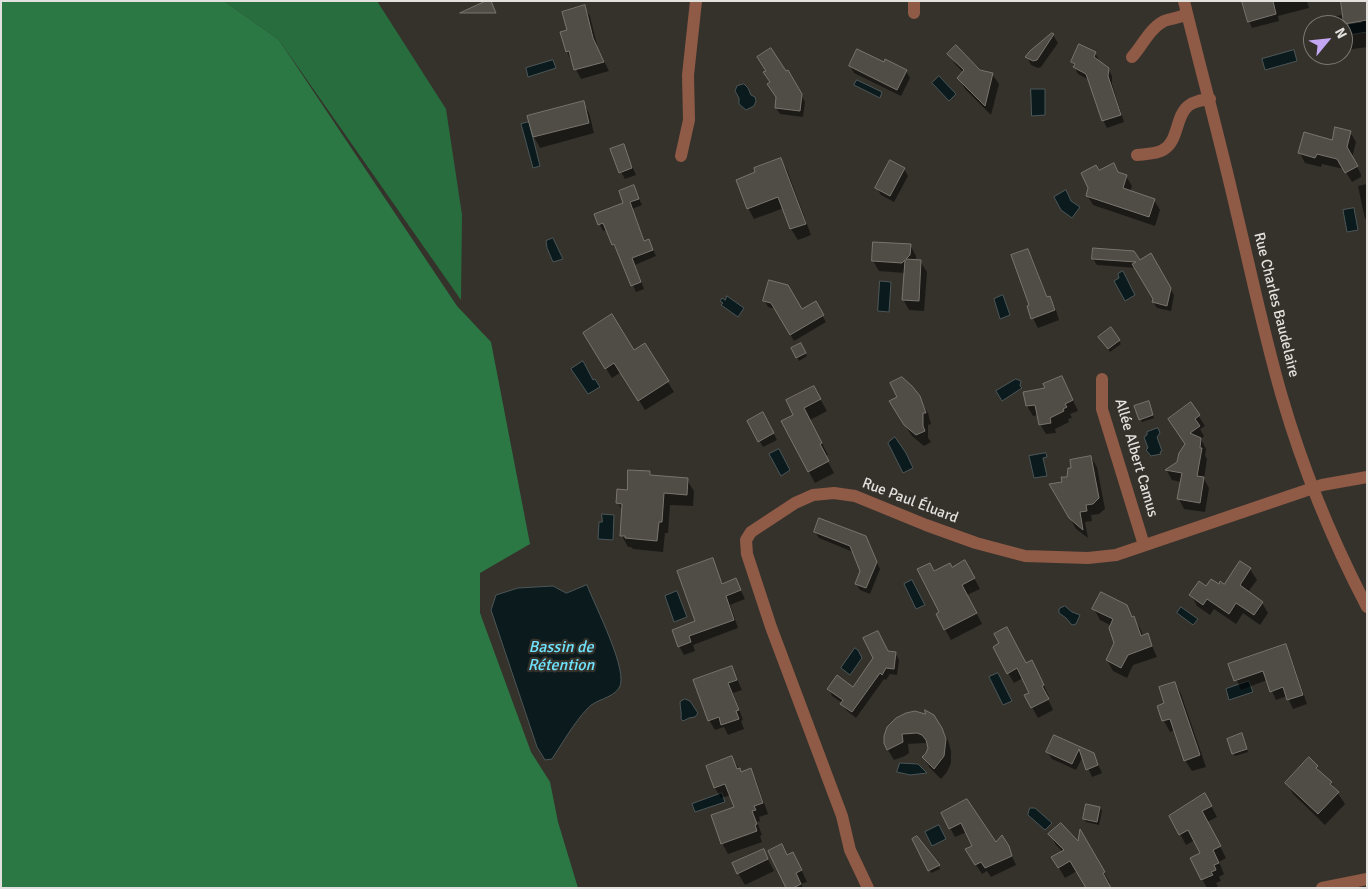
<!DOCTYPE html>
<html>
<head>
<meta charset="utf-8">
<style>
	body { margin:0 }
	#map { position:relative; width:1368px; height:889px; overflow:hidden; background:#35322c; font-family:Signika,sans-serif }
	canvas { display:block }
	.frame { position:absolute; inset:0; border:2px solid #e3e1dd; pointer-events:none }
	.north { position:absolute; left:1303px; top:15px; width:50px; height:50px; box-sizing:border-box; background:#35322c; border:1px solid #7b7873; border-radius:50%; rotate:62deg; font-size:14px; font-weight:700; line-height:20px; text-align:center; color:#e3e1dd }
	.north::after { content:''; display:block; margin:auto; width:18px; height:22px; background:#c3a7f2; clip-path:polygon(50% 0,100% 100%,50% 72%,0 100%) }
</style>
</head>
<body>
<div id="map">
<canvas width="1368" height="889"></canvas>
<div class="frame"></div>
<div class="north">N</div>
</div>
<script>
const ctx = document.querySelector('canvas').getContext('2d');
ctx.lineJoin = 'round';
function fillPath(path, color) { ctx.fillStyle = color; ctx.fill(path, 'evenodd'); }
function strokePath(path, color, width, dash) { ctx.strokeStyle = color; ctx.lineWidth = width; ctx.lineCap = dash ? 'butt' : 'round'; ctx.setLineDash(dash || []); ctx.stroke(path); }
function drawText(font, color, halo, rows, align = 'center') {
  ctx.font = font + ' Signika,sans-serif'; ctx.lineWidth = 4.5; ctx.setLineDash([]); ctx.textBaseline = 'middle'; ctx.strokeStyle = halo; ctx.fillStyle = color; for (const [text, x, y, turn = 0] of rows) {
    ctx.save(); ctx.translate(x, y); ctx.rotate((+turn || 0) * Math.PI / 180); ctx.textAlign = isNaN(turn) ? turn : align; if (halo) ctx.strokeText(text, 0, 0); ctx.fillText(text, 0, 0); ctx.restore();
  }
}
fillPath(new Path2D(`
	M224,1H377L446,109L462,215L461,300L279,40Z`), '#286d3e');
fillPath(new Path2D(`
	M1,1H224L279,40L457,306L491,342L530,544L480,573V613L531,752L550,782L558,822L578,888H1Z`), '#2c7845');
const water = new Path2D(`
	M1361,20H1367V32L1349,35L1348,24L1361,22Z
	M1294,50L1297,61L1265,70L1262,59Z
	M553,60L556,68L528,77L526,68Z
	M939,76L956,94L949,101L932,83Z
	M857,80L882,92L880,98L854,85Z
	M744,84L748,88L751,95L755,97L756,101L754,106L746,110L739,104V98L735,91L737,86Z
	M1031,89H1045V115L1032,116Z
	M529,122L540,166L533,168L521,124Z
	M1066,190L1071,201L1080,207L1072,218L1061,210L1054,197Z
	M1354,208L1358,230L1347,232L1343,210Z
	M553,238L563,259L553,262L547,248L546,241Z
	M1123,271L1135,295L1125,301L1114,281L1119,278L1118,274Z
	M880,281L891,282L889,312L878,311Z
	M1003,295L1010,315L1000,319L994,299Z
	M727,296L744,308L738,317L721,305L723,303L720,301L722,298L725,300Z
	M583,361L593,380L595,379L600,387L588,394L571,369Z
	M1016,379L1021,381L1020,386L1022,388L1002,401L996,391Z
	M1158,428L1160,433L1157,437L1162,451L1160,452L1161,454L1151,456L1146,450L1148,448L1144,437L1147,435V432Z
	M895,437L906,453L913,468L903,473L888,443Z
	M779,449L790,470L781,476L769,454Z
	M1046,453L1047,457L1043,458L1047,476L1034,478L1029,456Z
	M602,514L614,515L613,540L598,539L599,522H602Z
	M912,580L925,605L916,609L904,584Z
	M587,585C594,604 630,673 619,688C612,699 595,699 587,709C574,723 563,742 552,759L545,760L537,747L491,610L496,595L518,588L553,586L566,593Z
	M677,591L687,617L674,622L665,596Z
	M1065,606L1072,612L1080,615L1076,624L1072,625L1066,618L1059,613V609Z
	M1181,607L1198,619L1193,625L1177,613Z
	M855,648L858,650L862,658L850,675L841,668Z
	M998,673L1012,701L1003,705L989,677Z
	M1249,681L1253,692L1229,700L1226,689Z
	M685,699L690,701L698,713L695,717L689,718L683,721L681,719C682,713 680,708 680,702Z
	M900,763L918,764L927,773L910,775L897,772Z
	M722,793L725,802L695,812L692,804Z
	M1030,808H1035L1052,823L1045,830L1028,815Z
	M939,825L946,839L932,846L925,832Z`);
fillPath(water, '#0b1a1d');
strokePath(water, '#4c5657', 1);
fillPath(new Path2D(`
	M1244,1H1307L1309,8L1278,16L1279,21L1252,28L1249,21Z
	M1367,1V47L1347,50L1343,43V25H1337L1335,16L1344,15Z
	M584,7L590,16L598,49L609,71L581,79L567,52L562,33L569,31Z
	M1053,35L1058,43L1041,67L1038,68L1031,65L1027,57Z
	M956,46L981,70L992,74L999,84L991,115L965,89L959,78L964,73L955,64L949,54Z
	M1095,53L1099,60V62L1108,69L1112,76V84L1124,122L1107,128L1103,120L1089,80L1078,74L1072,62Z
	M885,64L906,71L910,78L901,96L854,73L850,66Z
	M767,71H788L805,102L803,117L780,114L776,108L777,98Z
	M583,103L589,113L594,133L540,148L534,137L529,117Z
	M1350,132L1356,142L1352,158L1361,174V177L1352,182L1344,169L1322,164L1321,167L1305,163L1300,153L1332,141Z
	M623,146L636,175L625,179L621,172Z
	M780,159L787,170L811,235L798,240L791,229L784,208L754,219L748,208L757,173Z
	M904,169L908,176L894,202L881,195L877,188Z
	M1098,172L1126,176L1132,186L1130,192L1154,200L1160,210L1155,226L1093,205L1087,195Z
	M1367,184V218L1365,219L1358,186Z
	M633,186L642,205L632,209L645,242L648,240L656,256L635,265L644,289L636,292L618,251H617L613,244L607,230L603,231L595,215L625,203Z
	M910,245L916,256V261H920L927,272L924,311L909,310L903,299L905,273L879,271L873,261Z
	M1028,250L1033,260L1048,298L1055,307L1059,320L1038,328L1033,318L1031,306Z
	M1151,255L1174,295L1171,311L1157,308L1153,302L1154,299L1136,268L1097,265L1093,259L1139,262Z
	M765,301L802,311L815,303L826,322L794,341L776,309L768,307Z
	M1110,329L1121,344L1110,352L1102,340Z
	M590,343L634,351L644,345L674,392L645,410L621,372L612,378Z
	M800,344L807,356L799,361L793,349Z
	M1062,377L1078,411L1070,414L1072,418L1068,419L1069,422L1055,429L1056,433L1046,434L1040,424L1038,415L1033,416L1027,406L1025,393L1046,389Z
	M813,387L827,411L810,420L828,455L825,456L834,473L815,483L782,422L795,415Z
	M898,398L921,401L928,413L931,424L928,425V438L931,442L924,446L912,436L897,413Z
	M1191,404L1205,426L1200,429L1204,436L1201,439L1206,449L1205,456L1207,459L1204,479L1209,488L1205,512L1184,509L1179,499L1181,482L1172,480L1167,471L1178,463L1186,445L1169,420Z
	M1150,406L1154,418L1142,422L1140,419Z
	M763,414L777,440L763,447L749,422Z
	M1091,457L1097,467L1105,509L1099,514L1091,515L1092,521L1085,522L1088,538L1076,529L1051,485L1063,483Z
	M650,472L652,477L687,480L694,491L693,506L670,505L668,533H665L663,552L633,549L631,547H628L622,536L623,512L618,503L628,491Z
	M815,532L868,544L880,569L870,594L860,590L856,584L862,571L853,552L819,538Z
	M712,560L723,585L740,589L745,599L730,605L738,628L693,645L695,651L684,655L679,646L697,622Z
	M1240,562L1250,569L1257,580L1248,592L1262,603L1268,613L1260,625L1243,613L1236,624L1214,609L1210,615L1197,606L1191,595L1207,588L1225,586Z
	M952,568L971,572L980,589L967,595L982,624L951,640L937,615L941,613L934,572Z
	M1126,606L1140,628L1143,636L1147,635L1157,657L1133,665L1127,678L1113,671L1107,660L1116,643L1112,626L1100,620L1094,609Z
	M1001,644L1037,672L1049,696L1047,697L1053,710L1038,718L1026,696L1031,693L1023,678L1014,683L1008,673Z
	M1285,645L1290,654L1307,704L1293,709L1287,696L1276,700L1267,680L1241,690L1230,664Z
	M888,653H895L899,660L897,675L890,674L886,680L884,679L856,718L846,710L842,703L832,696L829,689L853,688L874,659Z
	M732,668L742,690L733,693L743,720L741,721L744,729L728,735L724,727L715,730L709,720Z
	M1175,683L1181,694L1206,767L1192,771L1185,760L1175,730L1170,732L1164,721L1159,707L1166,704Z
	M933,716L948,740L951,751V763L947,772L941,779L930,768L923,757L927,754L929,745L924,743L908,744L909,753L905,756L894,760L888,750L885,736Z
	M1055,736L1093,754L1102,773L1092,777L1083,756L1076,770L1052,759L1047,752Z
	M1243,738L1248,752L1235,756L1233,753Z
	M732,758L742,773L750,770L756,780L768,814L759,817L760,821L757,822L762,835L760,836L762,842L728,854L722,843L713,816L735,808L731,795L721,798L715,788L708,766Z
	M1317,767L1321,774L1331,783L1345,804L1325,825L1293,794L1287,783Z
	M1205,795L1217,817L1207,822L1226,858L1219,862L1224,874L1219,877L1221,881L1216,883L1218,886L1215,888H1207L1191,859L1202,853L1195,840L1186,845L1180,834Z
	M967,801L996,844H1006L1016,865L991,877L987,871L982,874L972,859L974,846L967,832L955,837L950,828Z
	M1100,808L1102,811L1099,825L1086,822L1084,818Z
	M1081,832L1110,883L1108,885L1077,871L1065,878L1053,858L1063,852L1056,845L1050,834L1078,844Z
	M914,839L939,866L940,869L931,873Z
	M763,850L774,871L745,885L738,873Z
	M787,856L799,865L807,882L801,884L803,888H787Z`), '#0007');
const building = new Path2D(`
	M486,1H491L496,13H460Z
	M1242,1H1273L1276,14L1248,22Z
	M1341,1H1367V20L1344,24Z
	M585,5L593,38L604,62L574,70L569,51L566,52L560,32L567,30L562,12Z
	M1052,33L1054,34L1037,60L1033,61L1025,57L1030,51Z
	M1079,44L1096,52L1094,57L1109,68L1108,76L1121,115L1102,121L1086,74L1073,67L1075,64L1071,62Z
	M956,45L980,70L993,73L985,106L957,78L964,70L947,54Z
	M771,48L786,71L788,70L802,94L800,111L775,108L776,97L767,84L770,82L763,72L766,71L757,57Z
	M857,49L884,62L885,59L907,70L897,90L849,66Z
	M584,101L589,123L533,137L527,116Z
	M1335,127L1351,131L1347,147L1358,166L1345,173L1337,159L1317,154L1315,158L1298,153L1304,132L1332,140Z
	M624,144L632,168L619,173L610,149Z
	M781,158L806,224L790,229L778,197L747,209L736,180L755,172L754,168Z
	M890,160L905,168L890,196L875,188Z
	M1114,163L1118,172L1127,175L1123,188L1155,199L1149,217L1086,196L1088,188L1081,173L1096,165L1099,170Z
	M634,185L639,199L630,202L644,241L649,239L653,250L632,258L641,282L631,286L614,244L612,245L603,223L598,225L594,214L623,203L619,191Z
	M873,242L911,244L910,255L906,259L921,260L919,301L902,300L905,260L902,263L872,261Z
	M1093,248L1134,251L1140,260L1151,253L1171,288L1167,306L1152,302L1153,299L1132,264L1136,262L1092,259Z
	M1028,249L1047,297L1050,296L1055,310L1031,319L1027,306L1029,305L1011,255Z
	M769,280L788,285L802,309L816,301L824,315L790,335L771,303L763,301Z
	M612,314L634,350L645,343L669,381L638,401L614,363L605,369L583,333Z
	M1111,327L1120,340L1108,349L1098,337Z
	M801,343L806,353L796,358L791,348Z
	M1062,376L1073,400L1065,404L1067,407L1063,409L1064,411L1050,418L1051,423L1039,425L1035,405L1026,406L1023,392L1045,388L1043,384Z
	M902,377L912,386L920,396L926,413H923V426L925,431L916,435L904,425L889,401L897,397L890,383Z
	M814,386L821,399L804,408L822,443L820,444L829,461L808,472L781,421L793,415L786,400Z
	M1149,401L1153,415L1139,420L1134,406Z
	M1191,402L1200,415L1195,419L1200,426L1190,433L1201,438L1200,448H1202L1197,476L1204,477L1200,503L1177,499L1182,473L1165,470L1177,462L1179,453L1185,444L1168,419Z
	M763,412L774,433L758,442L747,421Z
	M1091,456L1099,498L1093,504L1086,505L1087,511L1080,512L1083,530L1069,518L1049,484L1062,482L1061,477H1067L1068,468H1071L1070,460Z
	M628,470L650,471V475L688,478L687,495L664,493L662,522H659L657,541L625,538V536H620L622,504L616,503L617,489L627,490Z
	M819,518L866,536L877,562L866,588L855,584L860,571L850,546L814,532Z
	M713,558L722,584L736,578L741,590L726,596L734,620L689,636L691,642L678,647L672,630L695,621L677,571Z
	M965,560L975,578L962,585L977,613L944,630L936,614L939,612L917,569L930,563L934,571L950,563L952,567Z
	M1240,561L1251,568L1240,585L1263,602L1254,615L1236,603L1229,614L1207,599L1203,605L1189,595L1199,581L1206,586L1211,579L1219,584L1220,581L1224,584Z
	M1101,592L1127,605L1132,617L1134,616L1141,636L1148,633L1152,646L1128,655L1121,668L1106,660L1114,643L1109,628L1113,619L1092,609Z
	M1007,627L1026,663L1032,660L1044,685L1042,686L1049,699L1031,708L1024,695L1029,693L1017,668L1007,674L993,647L999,643L994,634Z
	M878,631L888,651L896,652L894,669L886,668L882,675L880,673L852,712L840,704L843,700L827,689L837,675L853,687L873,658L863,638Z
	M1286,644L1303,695L1287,700L1283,687L1270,692L1263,671L1234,681L1228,664Z
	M732,666L737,680L728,683L739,710L736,711L739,719L721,725L719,717L708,721L693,680Z
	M1175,682L1200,755L1184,761L1170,719L1162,721L1157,706L1164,703L1159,687Z
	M925,710L934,715L942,728L946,739L944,756L934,769L922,757L926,753L928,748L926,740L922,735L917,733L902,734L903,742L887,750L884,743V736L887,727L896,718L906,713L915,711L925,714Z
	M1242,733L1247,749L1232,754L1227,739Z
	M1054,735L1094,753L1098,765L1086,770L1079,749L1072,764L1046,752Z
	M732,756L737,769L740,768L741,772L751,768L763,803L754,806L756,810L752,811L757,824L755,825L757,831L721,844L711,815L734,807L725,784L714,788L706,766Z
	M1309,757L1318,766L1316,768L1332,782L1330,784L1339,792L1318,814L1285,783Z
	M1205,793L1212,806L1202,811L1221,846L1213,850L1219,863L1214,865L1216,870L1211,872L1213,875L1201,880L1190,858L1200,853L1188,830L1179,835L1169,816Z
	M967,799L996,842L1002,835L1009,846L1012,856L985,868L981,862L975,865L965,849L972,846L961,823L949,829L941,813Z
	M1086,804L1100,807L1097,822L1083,819Z
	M1061,823L1078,841L1080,829L1105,872L1103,873L1111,888H1086L1070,861L1058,868L1051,857L1064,850L1048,834Z
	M917,836L940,865L928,871L912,839Z
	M782,844L787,855L793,852L802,870L796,873L801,884L793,888H786L768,851Z
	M764,849L768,859L737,874L732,863Z`);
fillPath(building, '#504d46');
strokePath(building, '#79756e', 1);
strokePath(new Path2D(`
	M914,1V13
	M1184,1C1201,71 1220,140 1236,210C1251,272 1264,335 1282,397C1303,469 1332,540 1367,607
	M1132,57C1143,45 1149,29 1164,21C1172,18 1180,18 1187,14
	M1137,155C1145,154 1156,154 1163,150C1179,141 1175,117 1188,106C1194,101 1202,100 1210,99
	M681,156L689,120L688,75L696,1
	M1102,379V409L1144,545
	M868,888L850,850L842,816L771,627L747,554L746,540L751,532L795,503L813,495L834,493L855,496L926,525L976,543L1025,556L1088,558L1116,555L1322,485L1367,477
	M1322,888L1367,879`), '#8f5a46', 12);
drawText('15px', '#e3e1dd', '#35322c', [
	["Rue Charles Baudelaire",1276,305,76],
	["Allée Albert Camus",1136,458,74],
	["Rue Paul Éluard",910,501,21]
]);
drawText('italic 16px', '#6ee4fe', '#35322c', [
	["Bassin de",561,648],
	["Rétention",561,666]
]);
</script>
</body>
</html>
